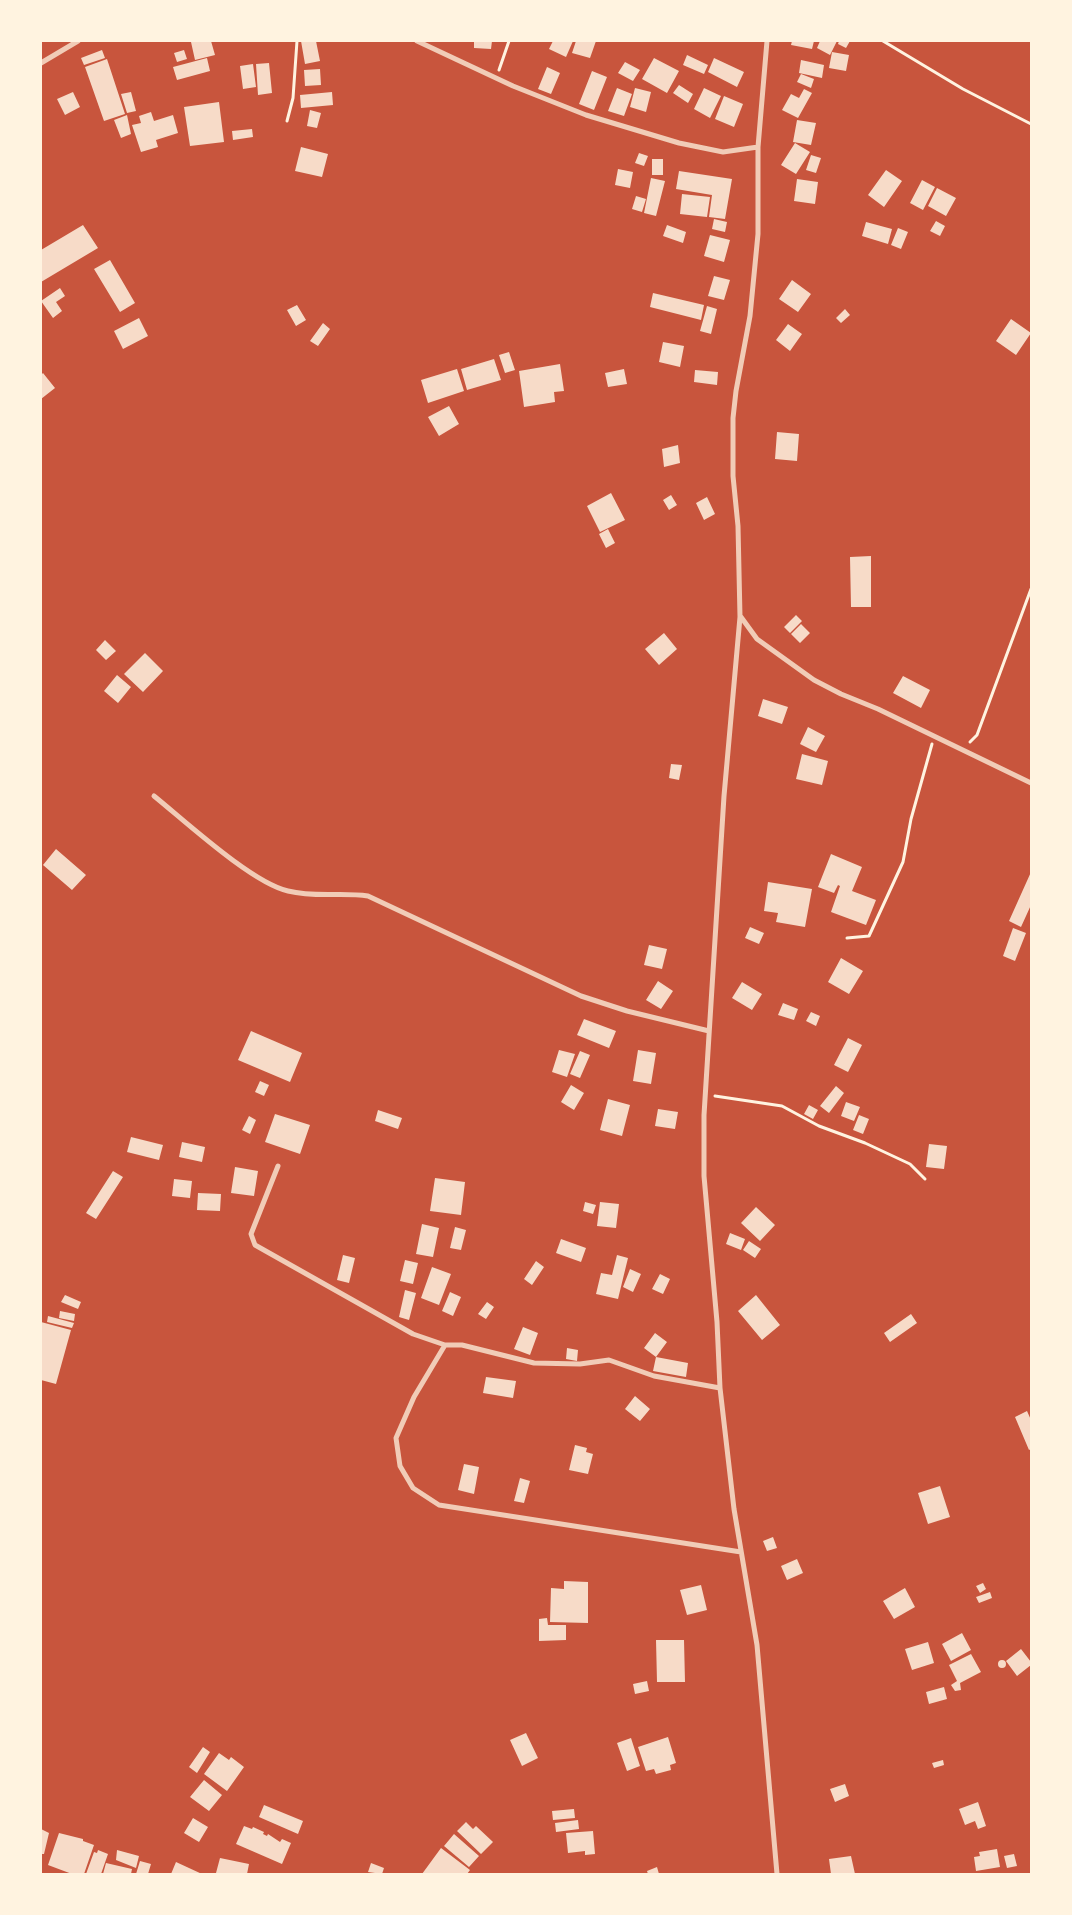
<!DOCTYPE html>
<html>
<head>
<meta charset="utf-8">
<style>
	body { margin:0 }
	#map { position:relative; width:1072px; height:1915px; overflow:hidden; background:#c8553d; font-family:Inter,sans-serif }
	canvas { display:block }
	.frame { position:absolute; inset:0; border:42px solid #fff3e0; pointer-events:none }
</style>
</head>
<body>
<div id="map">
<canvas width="1072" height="1915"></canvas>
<div class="frame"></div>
</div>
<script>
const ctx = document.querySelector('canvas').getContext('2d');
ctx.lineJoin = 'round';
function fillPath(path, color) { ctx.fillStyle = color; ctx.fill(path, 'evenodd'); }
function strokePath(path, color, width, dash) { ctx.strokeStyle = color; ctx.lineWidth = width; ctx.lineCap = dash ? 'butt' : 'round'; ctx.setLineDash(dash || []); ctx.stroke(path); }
fillPath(new Path2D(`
	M211,41L215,55L195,60L191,42Z
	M301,41H316L320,61L305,64Z
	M474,41H492L491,49L474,48Z
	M553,41H573L566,57L549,49Z
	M576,41H596L590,58L572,53Z
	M792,41H814L812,49L791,45Z
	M820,41H837L830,55L817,48Z
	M839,41H850L846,48L838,44Z
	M102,50L105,58L84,65L81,58Z
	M184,50L187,59L177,62L174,53Z
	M832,52L849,55L846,71L829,68Z
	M687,55L708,65L704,74L683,65Z
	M207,58L210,71L177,80L173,67Z
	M654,58L679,71L667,93L642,79Z
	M714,58L744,72L737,87L708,72Z
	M107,59L125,114L104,121L85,67Z
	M801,60L824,65L822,78L799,73Z
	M625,62L640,70L633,81L618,73Z
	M269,63L272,93L258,95L256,64Z
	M253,64L256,87L243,89L240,66Z
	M547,67L560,73L551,94L538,89Z
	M320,69L321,85L305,86L304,70Z
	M592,71L607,77L594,110L579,104Z
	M801,74L814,79L811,88L797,82Z
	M679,85L693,94L688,103L673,93Z
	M617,88L632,94L624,116L608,111Z
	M635,88L651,92L646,112L630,107Z
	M704,88L721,96L710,118L694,109Z
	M804,89L812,93L798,118L782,110L791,94L799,98Z
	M73,92L80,107L65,115L57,99Z
	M131,92L136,111L127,113L121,94Z
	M332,92L333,105L301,108L300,95Z
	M724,96L743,104L734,127L715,119Z
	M219,102L224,142L190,146L184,107Z
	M310,110L321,113L317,128L307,126Z
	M151,112L154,121L173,115L178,133L156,140L158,147L141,152L132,125L141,123L139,116Z
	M127,115L131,134L121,138L114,120Z
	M797,120L816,123L811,145L793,142Z
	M252,129L253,137L233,140L232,131Z
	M795,143L810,152L796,174L781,165Z
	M301,147L328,154L322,177L295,171Z
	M639,153L648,156L644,166L635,163Z
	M811,155L821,158L816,173L806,170Z
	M652,159H663V175H652Z
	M618,169L633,172L630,188L615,185Z
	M886,170L902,181L884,207L868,195Z
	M679,171L732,179L725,219L709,217L712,195L676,189Z
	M651,178L665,181L656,216L644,213Z
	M797,179L818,182L815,204L794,201Z
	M922,180L935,187L923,210L910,203Z
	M937,188L956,198L946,216L928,206Z
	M682,194L710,197L707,217L680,214Z
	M636,196L646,199L642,212L632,209Z
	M714,219L727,222L725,232L712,229Z
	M936,221L945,226L940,236L930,231Z
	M866,222L892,229L888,244L862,236Z
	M83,225L98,248L41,282V250Z
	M667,225L686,232L683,243L663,236Z
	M898,228L908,232L901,249L891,245Z
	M710,235L730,240L724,262L704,256Z
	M110,260L135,303L120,312L94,269Z
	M714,276L730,280L724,300L708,296Z
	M792,280L811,294L798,312L779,299Z
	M60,288L65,296L56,302L62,311L53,318L41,301Z
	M653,293L704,305L701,320L650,307Z
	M297,305L306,320L296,326L287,310Z
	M707,306L717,309L711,334L700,331Z
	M845,309L850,315L841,323L836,318Z
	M139,318L148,336L123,349L114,331Z
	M1011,319L1031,333L1016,355L996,341Z
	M323,323L330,329L318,346L310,341Z
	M788,324L802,334L790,351L776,340Z
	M663,342L684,346L680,367L659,362Z
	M509,352L515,370L505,373L499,355Z
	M494,359L501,380L467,390L461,369Z
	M560,364L564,391L554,392L555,402L524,407L519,371Z
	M457,369L464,391L428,403L421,380Z
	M624,369L627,384L608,387L605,373Z
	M695,370L718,372L717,385L694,382Z
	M43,373L55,388L41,399V375Z
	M449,406L459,424L439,436L428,417Z
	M777,432L799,434L797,461L775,459Z
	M678,445L680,463L664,467L662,449Z
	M611,493L625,520L600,532L587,506Z
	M671,495L677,505L669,510L663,500Z
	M707,497L715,514L704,520L696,503Z
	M608,529L615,543L606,548L599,534Z
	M871,556V607H851L850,557Z
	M796,615L802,621L790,633L784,627Z
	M801,624L810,633L800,643L791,634Z
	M664,633L677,649L659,665L645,649Z
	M105,640L116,651L106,660L96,650Z
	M145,653L163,671L143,692L124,674Z
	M117,675L131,687L118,703L104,691Z
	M903,676L930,690L921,708L893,693Z
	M763,699L788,707L782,724L758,716Z
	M808,727L825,736L816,752L800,744Z
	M802,754L828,761L822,785L796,779Z
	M671,764L682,765L679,780L669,778Z
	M56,849L86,875L72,890L43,865Z
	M831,854L862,867L852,891L876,900L866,925L831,912L840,886L838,885L834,893L818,887Z
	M1031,872V905L1021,927L1009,921Z
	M768,882L812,889L805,927L776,922L778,913L764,911Z
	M750,927L764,933L759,944L745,938Z
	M1013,928L1026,933L1015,961L1003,956Z
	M649,945L667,949L662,969L644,965Z
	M841,958L863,971L849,994L828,982Z
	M658,981L673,991L661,1009L646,1000Z
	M742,982L762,994L752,1010L732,998Z
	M783,1003L798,1009L794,1020L778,1015Z
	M811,1012L820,1016L816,1026L806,1021Z
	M584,1019L616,1031L609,1048L577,1035Z
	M251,1031L302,1053L290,1082L238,1060Z
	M848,1038L862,1045L848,1072L834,1065Z
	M559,1050L575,1054L567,1077L552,1072Z
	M638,1050L656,1053L651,1084L633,1081Z
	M580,1051L590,1055L580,1078L570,1074Z
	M260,1081L269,1085L264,1096L255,1092Z
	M571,1085L584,1093L574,1110L561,1102Z
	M836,1086L844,1093L829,1113L820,1106Z
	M608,1099L630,1105L622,1136L600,1130Z
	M846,1102L860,1107L854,1121L841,1116Z
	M809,1105L818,1110L813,1119L804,1114Z
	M658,1109L678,1112L675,1129L655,1126Z
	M378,1110L402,1118L398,1129L375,1121Z
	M275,1114L310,1125L300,1154L265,1142Z
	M859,1115L869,1119L863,1134L853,1130Z
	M249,1116L256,1120L250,1134L242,1130Z
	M131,1137L163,1145L159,1160L127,1152Z
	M182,1142L205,1147L202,1162L179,1157Z
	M929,1144L947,1146L944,1169L926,1167Z
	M235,1167L258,1171L254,1196L231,1193Z
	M113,1171L123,1177L96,1219L86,1213Z
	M435,1178L465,1182L461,1215L430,1211Z
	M174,1179L192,1181L190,1198L172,1196Z
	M198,1193L221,1194L220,1211L197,1210Z
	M585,1202L596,1205L593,1214L583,1211Z
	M600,1202L619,1204L616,1228L597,1226Z
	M756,1207L775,1225L760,1241L741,1223Z
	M422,1224L439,1228L433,1257L416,1254Z
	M455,1227L466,1230L461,1250L450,1248Z
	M730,1233L745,1239L741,1250L726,1244Z
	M561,1239L586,1248L581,1262L556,1253Z
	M749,1241L761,1249L755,1258L743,1250Z
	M343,1255L355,1258L349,1283L337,1280Z
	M617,1255L628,1258L618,1299L596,1294L601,1273L612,1275Z
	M405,1260L418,1263L413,1284L400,1281Z
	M536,1261L544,1267L532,1285L524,1279Z
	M432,1267L451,1274L439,1305L421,1298Z
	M630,1269L641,1274L633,1292L623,1287Z
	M660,1274L670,1279L663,1294L652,1289Z
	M405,1290L416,1293L409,1320L399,1317Z
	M450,1292L461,1297L453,1316L442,1311Z
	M65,1295L81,1302L78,1309L61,1302Z
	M756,1295L780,1325L762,1340L738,1311Z
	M487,1302L494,1307L486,1319L478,1314Z
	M60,1311L75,1314L74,1321L59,1318Z
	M911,1314L917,1323L890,1342L884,1333Z
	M48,1316L74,1323L72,1328L47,1322Z
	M41,1322L71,1330L56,1384L41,1380Z
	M523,1327L538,1333L530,1355L514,1349Z
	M655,1333L667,1342L656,1357L644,1348Z
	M567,1348L578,1350L577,1361L566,1359Z
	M656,1357L688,1363L686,1377L653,1371Z
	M486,1377L516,1381L513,1398L483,1393Z
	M635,1396L650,1409L640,1421L625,1409Z
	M1027,1411L1031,1420V1449L1029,1450L1015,1417Z
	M575,1445L587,1448L586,1452L593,1454L588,1474L569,1470Z
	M464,1464L479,1467L474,1494L458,1490Z
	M520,1478L530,1481L524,1503L514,1501Z
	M940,1486L950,1517L928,1524L918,1493Z
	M773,1537L777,1548L767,1551L763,1541Z
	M797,1559L803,1573L787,1580L781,1566Z
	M564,1581L588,1582V1623L550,1622L551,1588L564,1589Z
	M983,1583L986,1589L980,1593L976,1586Z
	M701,1585L707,1610L687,1615L680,1590Z
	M905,1588L915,1607L894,1619L883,1601Z
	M990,1592L992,1598L979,1603L976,1597Z
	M547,1618L548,1625H566V1640L539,1641V1619Z
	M962,1633L971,1650L951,1661L942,1644Z
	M656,1640H684L685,1682H657Z
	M928,1642L934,1663L912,1670L905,1649Z
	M1021,1649L1031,1662V1665L1017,1676L1006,1661Z
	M971,1654L981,1672L960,1683L961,1690L955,1691L951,1685L957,1681L949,1665Z
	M998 1664a4 4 0 1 1 8 0a4 4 0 1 1-8 0Z
	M647,1681L649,1691L635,1694L633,1684Z
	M944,1687L947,1699L929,1704L926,1692Z
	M526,1733L538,1758L522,1766L510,1740Z
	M668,1737L676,1763L670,1765L671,1770L656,1774L654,1769L646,1771L638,1747Z
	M631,1738L640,1766L627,1771L617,1743Z
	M203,1747L210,1752L197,1773L189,1767Z
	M219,1753L229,1760L231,1757L244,1767L227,1791L204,1774Z
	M943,1760L944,1765L934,1768L932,1763Z
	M204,1780L222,1795L209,1811L190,1797Z
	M845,1784L849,1796L835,1802L830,1789Z
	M978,1802L986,1826L978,1829L975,1821L965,1825L959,1809Z
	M264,1805L303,1821L298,1834L259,1817Z
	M574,1809L575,1818L553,1820L552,1811Z
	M193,1818L208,1827L199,1842L184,1833Z
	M578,1820L579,1829L556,1832L555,1823Z
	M466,1822L473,1829L476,1826L493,1842L481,1854L457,1831Z
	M244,1826L252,1829L253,1827L264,1832L263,1834L267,1836L268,1834L280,1842L282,1839L291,1843L282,1864L236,1844Z
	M41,1829L49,1833L44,1854H41Z
	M593,1831L595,1854L585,1855V1851L568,1853L566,1833Z
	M59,1833L83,1839V1841L94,1845L84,1874H72L48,1865Z
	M454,1834L479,1856L469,1867L444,1846Z
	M441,1848L470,1870L467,1874H422Z
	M997,1849L1000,1867L976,1871L974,1857L980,1856L979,1852Z
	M98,1850L108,1854L101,1874H86L94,1852L97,1853Z
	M117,1850L139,1856L136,1868L116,1860Z
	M1014,1854L1017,1866L1007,1868L1004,1856Z
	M851,1856L855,1874H831L829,1859Z
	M220,1858L249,1864L247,1874L216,1873Z
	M140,1861L151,1864L148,1874H136Z
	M176,1862L202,1874H171Z
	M106,1863L132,1869L131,1874H103Z
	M371,1863L384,1868L382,1874L368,1872Z
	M657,1867L659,1874H648L647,1871Z`), '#f7dbc8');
strokePath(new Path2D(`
	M883,41L963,89L1031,124
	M499,70L509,41
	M287,121L293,98L297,41
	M970,742L977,735L1031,589
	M847,938L869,936L903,862L911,819L932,744
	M715,1096L782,1106L819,1126L865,1143L910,1164L925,1179`), '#fff3e0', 3);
strokePath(new Path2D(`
	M417,41L513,86L586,115L679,143L723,152L758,147
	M767,41L758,147V234L750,316L736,391L733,418V476L738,526L740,617L724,796L704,1115V1176L717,1322L720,1388L734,1509L757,1645L777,1874
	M41,63L78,41
	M741,617L757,639L814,680L841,694L878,709L1031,783
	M154,796C185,821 252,883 288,891C316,898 341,892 368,896L581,996L627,1011L709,1031
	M278,1166L251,1234L255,1245L413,1334L445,1345
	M720,1388L654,1376L609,1360L580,1364L534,1363L462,1345H445L414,1397L396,1438L400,1466L413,1488L439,1505L741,1552`), '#f1ccb7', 5);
</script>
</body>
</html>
